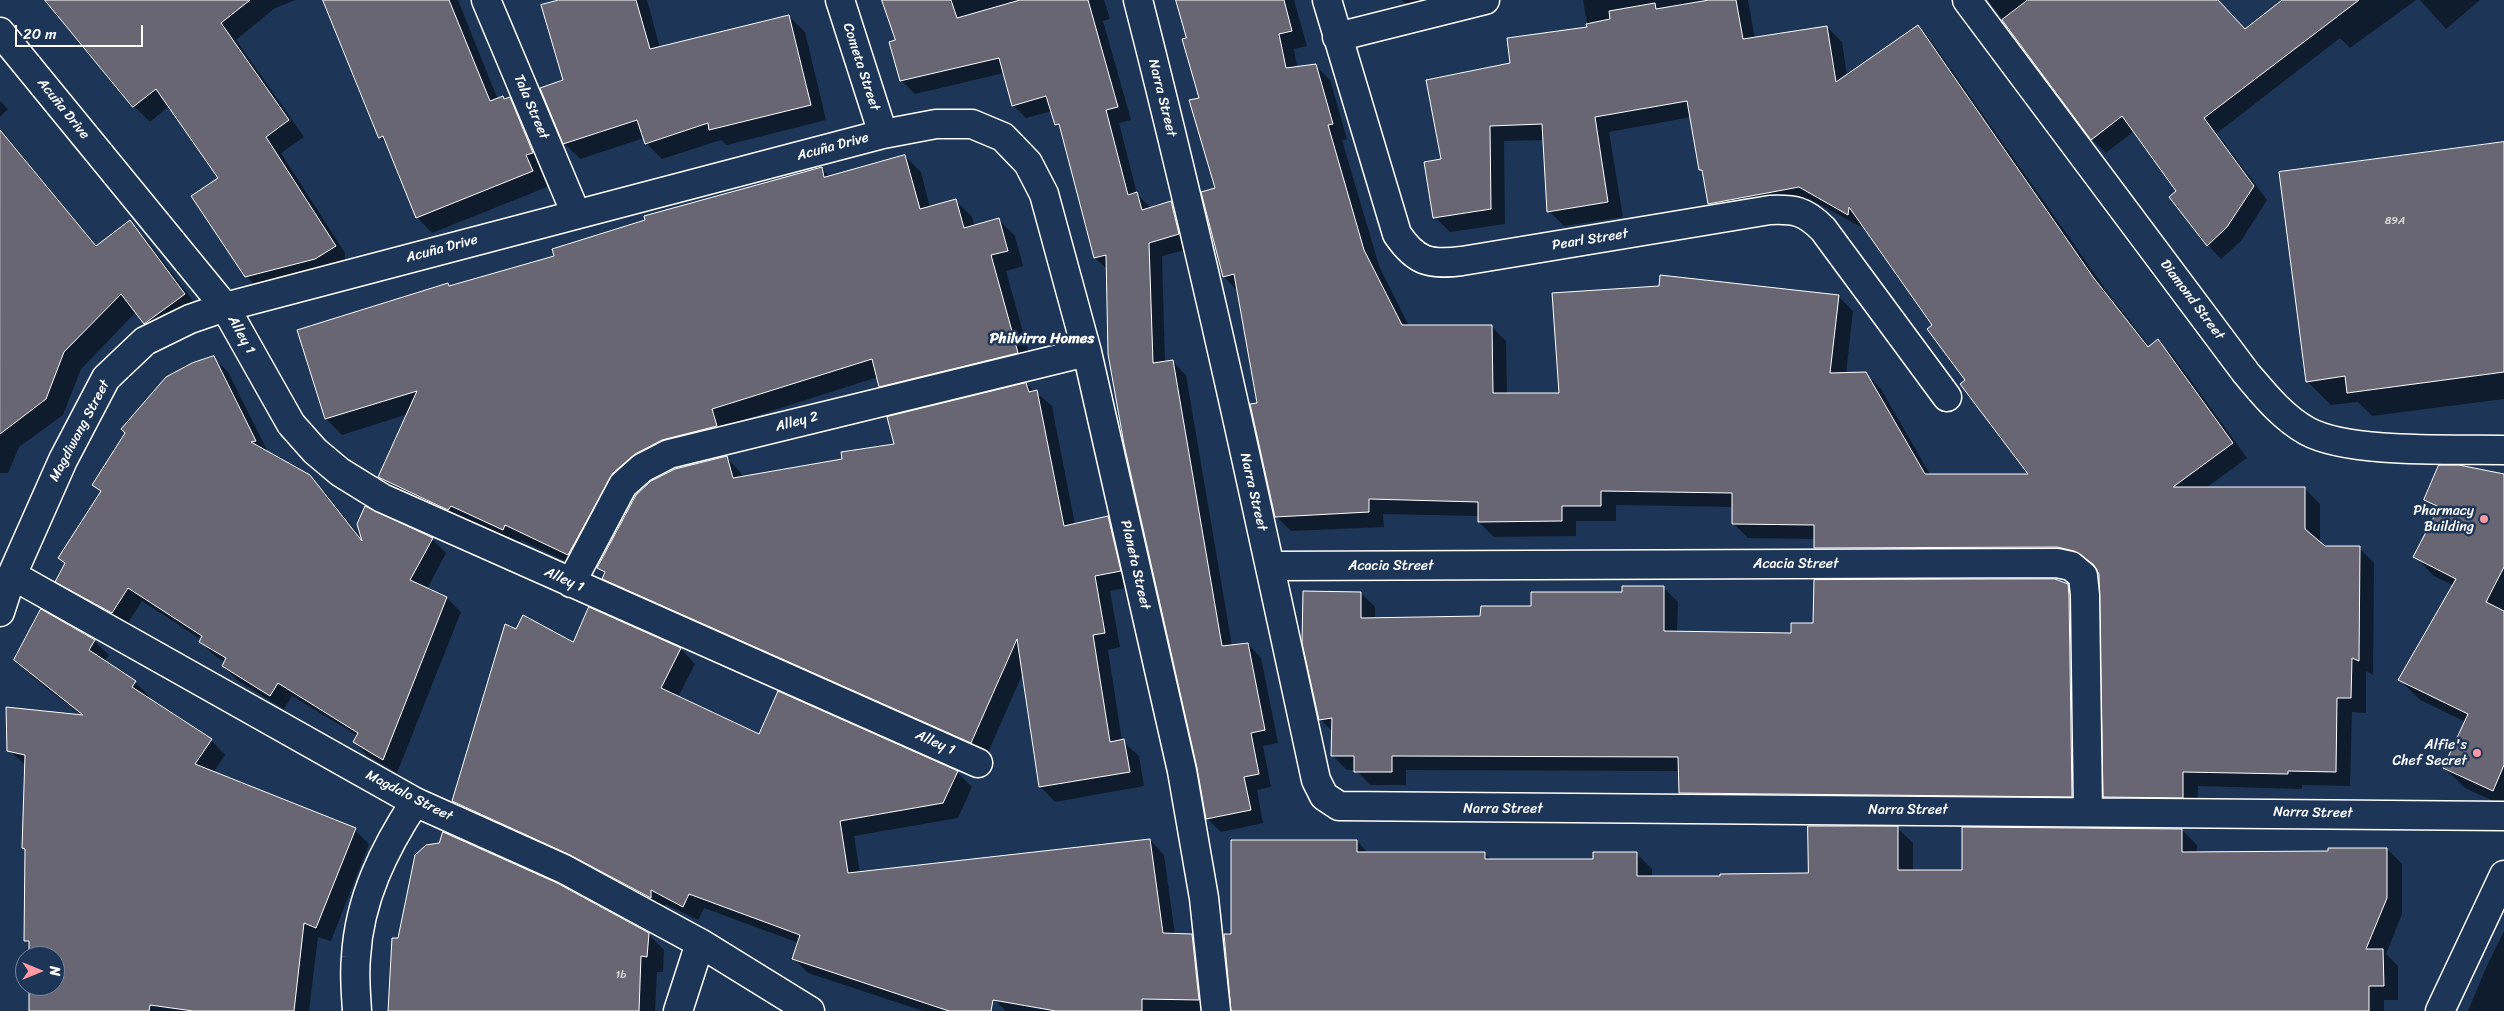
<!DOCTYPE html>
<html>
<head>
<meta charset="utf-8">
<style>
	body { margin:0 }
	#map { position:relative; width:2504px; height:1011px; overflow:hidden; background:#1d3557; font-family:Sriracha,sans-serif }
	canvas { display:block }
	.north { position:absolute; left:15px; top:946px; width:50px; height:50px; box-sizing:border-box; background:#1d3557; border:1px solid #77869a; border-radius:50%; rotate:90deg; font-size:14px; font-weight:700; line-height:20px; text-align:center; color:#fff }
	.north::after { content:''; display:block; margin:auto; width:18px; height:22px; background:#ff9aa2; clip-path:polygon(50% 0,100% 100%,50% 72%,0 100%) }
	.scale { position:absolute; left:15px; top:25px; width:128px; height:22px; box-sizing:border-box; border:2px solid #fff; border-top:0; padding-left:6px; font-size:15px; line-height:18px; white-space:nowrap; color:#fff; -webkit-text-stroke:4px #1d3557; paint-order:stroke }
</style>
</head>
<body>
<div id="map">
<canvas width="2504" height="1011"></canvas>
<div class="north">N</div>
<div class="scale">20 m</div>
</div>
<script>
const ctx = document.querySelector('canvas').getContext('2d');
ctx.lineJoin = 'round';
function fillPath(path, color) { ctx.fillStyle = color; ctx.fill(path, 'evenodd'); }
function strokePath(path, color, width, dash) { ctx.strokeStyle = color; ctx.lineWidth = width; ctx.lineCap = dash ? 'butt' : 'round'; ctx.setLineDash(dash || []); ctx.stroke(path); }
function drawText(font, color, halo, rows, align = 'center') {
  ctx.font = font + ' Sriracha,sans-serif'; ctx.lineWidth = 5; ctx.setLineDash([]); ctx.textBaseline = 'middle'; ctx.strokeStyle = halo; ctx.fillStyle = color; for (const [text, x, y, turn = 0] of rows) {
    ctx.save(); ctx.translate(x, y); ctx.rotate((+turn || 0) * Math.PI / 180); ctx.textAlign = isNaN(turn) ? turn : align; if (halo) ctx.strokeText(text, 0, 0); ctx.fillText(text, 0, 0); ctx.restore();
  }
}
fillPath(new Path2D(`
	M64,0H295L275,8L236,40L304,137L281,153L345,253V266L262,292L246,276L220,179L169,106L150,122L134,106L54,9Z
	M324,0H458L498,100L510,99L525,114L548,169L541,171L547,187L432,233L417,217L388,146L380,137Z
	M556,0H647L660,48L789,16L805,32L826,120L727,145L721,140L662,159L646,143L644,138L580,159L564,143V81Z
	M883,0H1104L1110,19L1103,21L1131,120L1119,123L1137,194L1151,208L1171,202L1184,216L1192,248L1162,256L1165,362L1172,361L1186,375L1232,646L1248,644L1261,658L1278,743L1263,746L1271,787L1257,790L1263,823L1221,832L1207,818L1107,269L1095,258L1062,130L1056,124L1052,111L1026,118L1013,105L1004,73L915,94L902,81L897,41Z
	M1177,0H1294L1307,46L1294,49L1297,67L1315,65L1330,80L1347,139L1342,140L1379,266L1409,326H1491L1506,341L1507,394H1560L1838,296L1853,311L1846,374L1866,373L1881,389L1931,476H2030L1967,380L1934,325L1863,225V228L1815,202L1724,219L1709,203L1691,117L1609,132L1623,217L1564,226L1549,211L1544,140L1504,141L1505,224L1450,232L1435,217L1442,160L1511,64L1588,28L1583,0H1748L1755,39L1827,27L1842,42L1847,76L1917,27L1932,42L2108,293L2150,347L2158,341L2173,356L2247,458L2206,488L2305,489L2320,504V543L2325,548H2359L2374,563L2373,675L2366,671V713L2352,712L2350,786L2302,785V789L2198,786L2197,812H2120L2105,796L2100,574L2091,565L1830,563L1815,548L1816,539L1748,538L1733,523V507L1616,505V521H1576V536L1494,537L1479,522V516L1383,514L1384,527L1291,531L1276,516L1238,291L1224,277L1203,193L1216,189L1200,98Z
	M1402,0H1487L1420,18Z
	M1988,0H2217L2245,30L2284,0H2416L2350,48L2340,38L2217,133L2267,200L2241,241L2221,259L2208,245L2178,192L2134,131L2106,153L2092,139Z
	M2420,0H2480L2446,29Z
	M0,101L8,109L0,117Z
	M0,128L97,247L130,222L146,239L201,311L161,340L136,312L81,369L63,415L19,447L8,473H0Z
	M2504,143V399L2372,416L2358,402L2331,405L2307,381Z
	M905,156L921,172L930,208L956,201L972,217L974,226L999,220L1015,236L1023,266L1006,271L1033,368L896,402L880,386L878,377L727,425L732,442L678,456L628,489L584,570L521,540L519,545L395,493L379,477L408,414L342,435L326,419L299,331L448,284L451,287L555,257L821,168L830,177Z
	M214,358L228,372L269,454L309,476L324,491L363,540L432,539L446,553L427,589L447,598L461,612L397,773L368,756L354,742L358,736L292,696L284,709L237,680L223,666L225,662L215,656L201,642L202,640L142,601L126,626L71,595L57,581L66,564L60,558L102,492L94,484L127,433L123,429L170,375Z
	M1026,384L1052,406L1075,525L1108,518L1123,533L1135,586L1110,591L1120,647L1108,650L1122,741L1139,756L1144,786L1055,802L1040,786L1023,673L986,757L618,593L603,578L605,574L598,568L726,457L741,473L743,478L843,460L896,445Z
	M2504,475V806L2465,788L2445,768L2466,722L2420,700L2400,680L2454,586L2434,576L2415,556L2438,512L2426,499Z
	M2055,580L2063,582L2082,600L2086,810L1694,807L1680,793V771L1406,770V785H1370L1356,770H1347L1332,755L1333,732L1320,719L1361,593L1375,607V619L1482,617L1663,587L1678,602L1677,632L1793,634L1814,625Z
	M589,609L681,649L695,664L678,697L760,736L957,772L972,787L958,818L854,836L860,873L1150,840L1164,855L1175,935H1192L1206,950L1213,1011H1006L995,1000L993,981L967,1011H923L808,973L793,958L799,943L704,908L698,920L665,904V912L468,816L453,801L516,630L574,644Z
	M94,641L109,655L104,662L135,682L149,696L148,699L211,740L225,755L213,773L355,830L369,844L331,941L318,937L309,1011H31V986H55V956H31V945L26,940V851L23,848L26,766L9,750L82,716L30,675L15,660Z
	M1897,828L1913,843V871H1963L2182,830L2197,845V853H2329L2387,849L2402,864V914L2386,954L2398,966V1000H2384V1011H1233L1232,936L1357,841L1368,853H1484L1492,861H1594L1637,854L1652,869V878L1810,874Z
	M2504,931V1011H2468L2485,970Z
	M648,934L664,950L663,972H657L655,1011H390Z`), '#0007');
const building = new Path2D(`
	M45,0H250L221,23L289,120L266,137L336,246L315,259L245,277L191,196L218,178L156,89L133,107Z
	M323,0H449L490,101L503,96L504,99L510,97L533,153L526,155L533,171L416,218L383,136L379,138Z
	M559,0H636L650,49L789,15L811,105L709,130L708,123L645,144L637,120L563,144L540,88L563,80L541,5Z
	M882,0H951L957,18L1020,0H1088L1118,107L1106,110L1128,195L1137,192L1142,210L1171,201L1179,234L1149,243L1153,363L1173,360L1222,646L1248,643L1265,730L1251,733L1259,774L1244,777L1251,810L1206,819L1197,768L1124,444L1108,354L1106,255L1094,258L1059,124L1055,125L1046,96L1012,106L999,58L900,81L889,42L895,40Z
	M1176,0H1284L1292,31L1279,34L1286,68L1316,64L1333,124L1328,125L1364,250L1402,325H1492L1493,393H1559L1552,293L1659,286L1660,275L1839,295L1830,373L1866,372L1925,474H2028L1960,384L1965,380L1927,329L1932,325L1849,207L1848,215L1799,187L1708,204L1702,170H1699L1687,101L1595,117L1608,202L1547,212L1542,124L1490,126L1491,209L1433,218L1424,162L1441,159L1426,80L1510,63L1507,38L1587,27L1586,24L1610,19L1609,11L1655,3L1656,9L1709,0H1736L1743,39L1827,26L1836,82L1918,25L2093,277L2148,347L2158,339L2233,443L2173,487H2305V529L2325,546H2360L2359,661L2352,658L2351,698H2337L2336,772L2288,771V774L2183,772V798L2103,797L2099,574L2093,564L2074,551L2057,547L1814,548V525L1732,524V493L1601,491V506H1562V521L1478,522V502L1369,499V512L1275,517L1250,404L1257,403L1234,274L1223,277L1201,192L1215,188L1189,100L1199,98L1182,39L1186,38Z
	M2028,0H2218L2245,29L2282,0H2359L2204,118L2254,186L2227,227L2207,246L2169,197L2176,191L2122,116L2091,140L2002,20Z
	M0,130L96,246L130,220L185,294L144,324L121,294L64,352L46,399L0,434Z
	M2504,142V372L2347,393L2345,376L2306,382L2279,172Z
	M905,155L920,209L956,199L964,228L999,218L1008,251L991,255L1018,353L879,387L872,359L712,409L717,426L662,440L635,454L613,473L568,555L505,525L503,530L451,506L448,510L378,477L417,391L325,419L297,330L448,283L449,286L554,256L552,249L645,220L644,216L822,167L824,177Z
	M214,356L256,441L251,442L310,475L362,541L357,524L365,506L433,538L410,580L447,597L383,760L353,742L358,733L278,683L270,696L222,666L226,658L199,642L202,636L128,588L112,613L55,582L65,563L58,558L101,491L92,485L125,433L121,429L166,377L192,363Z
	M1026,383L1029,392L1037,390L1064,526L1108,516L1121,571L1095,576L1105,633L1093,635L1110,742L1124,739L1130,772L1039,787L1017,639L971,743L602,579L605,572L597,568L636,495L651,481L675,469L727,456L733,478L842,459L841,452L894,444L887,417Z
	M2439,465H2459L2504,474V567L2486,602L2504,611V765L2493,791L2443,768L2468,714L2398,680L2456,579L2413,557L2439,507L2424,500Z
	M2055,579L2068,584L2069,596L2072,797L1679,793L1678,757L1392,756V772H1354V756H1331L1332,718L1319,720L1302,643L1303,591L1361,592V618L1480,616L1481,606H1531V592H1622V586H1664V631L1791,633V623H1813L1814,580Z
	M589,607L681,648L661,688L759,734L778,691L958,771L943,803L840,821L848,873L1150,839L1163,933L1192,934L1199,1000L1142,999V1011H1056L993,1000L991,1011H949L792,959L800,935L689,894L683,907L651,890V898L570,855L452,801L505,624L516,629L523,615L573,642Z
	M41,609L95,640L89,650L136,681L132,687L212,739L195,764L356,828L316,928L304,923L294,1011H193L150,1005L149,1011H29V986H55V956H29V941H24L25,849L22,848L25,755L7,751L6,707L83,715L14,660Z
	M1808,826H1898V870H1962V827L2182,829V852L2328,851V848H2387V898L2366,949H2383L2384,986H2369V1011H1231L1224,934H1231V840H1357V852H1485V859H1593V852H1637V876H1720V874L1808,873Z
	M443,832L557,883L649,933L647,957L641,956L639,1011H388L392,938H398L415,855L426,845L439,843Z`);
fillPath(building, '#696673');
strokePath(building, '#fff', 1);
const minor = new Path2D(`
	M486,0L576,214
	M840,0L883,134
	M1138,0C1204,258 1260,520 1316,780L1324,796L1339,806L2504,816
	M1327,0L1397,234C1416,262 1429,265 1462,261L1770,210C1795,209 1805,211 1823,229L1947,397
	M1967,0L2246,373C2264,394 2282,417 2307,431C2349,454 2454,449 2504,450
	M0,32L225,307L291,424L315,451L340,472L382,498L978,763
	M1337,37L1485,0
	M1270,566L2057,563L2071,566L2083,576L2085,595L2088,811
	M12,575L415,802L564,869L700,943L810,1011
	M571,583L623,485L642,468L669,454L1087,352
	M0,612L12,575L63,460L106,378L145,341L190,319L225,307L883,134L936,124H972L1003,137L1028,163L1044,194L1087,352L1182,771L1204,898L1216,1011
	M357,1011C356,993 354,975 356,957C359,900 384,849 415,802
	M678,1011L700,943`);
const secondary = new Path2D(`
	M2440,1011L2504,875`);
strokePath(minor, '#fff', 31);
strokePath(secondary, '#fff', 31);
strokePath(minor, '#1d3557', 28);
strokePath(secondary, '#1d3557', 28);
for (const [x, y, r, color] of [
	[2484,519,5,"#ff9aa2"],
	[2477,753,5,"#ff9aa2"]
]) { const dot = new Path2D(); dot.arc(x, y, r, 0, 2 * Math.PI); ctx.fillStyle = color; ctx.fill(dot); strokePath(dot, '#1d3557', 2); }
drawText('11px', '#dad9dc', null, [
	["89A",2395,221],
	["1b",621,975]
]);
drawText('14px', '#fff', '#1d3557', [
	["Cometa Street",861,67,72],
	["Narra Street",1162,98,76],
	["Tala Street",531,107,67],
	["Acuña Drive",63,109,51],
	["Acuña Drive",833,147,-15],
	["Pearl Street",1590,240,-9],
	["Acuña Drive",442,249,-15],
	["Diamond Street",2192,300,53],
	["Alley 1",241,335,61],
	["Alley 2",797,422,-14],
	["Magdiwang Street",80,431,-62],
	["Narra Street",1253,492,77],
	["Acacia Street",1796,564],
	["Planeta Street",1135,565,77],
	["Acacia Street",1391,566],
	["Alley 1",564,580,24],
	["Alley 1",935,743,24],
	["Magdalo Street",409,796,27],
	["Narra Street",1503,809],
	["Narra Street",1908,810],
	["Narra Street",2313,813,1]
]);
drawText('14px', '#fff', '#1d3557', [
	["Pharmacy",2474,511],
	["Building",2474,527],
	["Alfie's",2467,745],
	["Chef Secret",2467,761]
], 'right');
drawText('bold 15px', '#fff', '#1d3557', [
	["Philvirra Homes",1042,339]
]);
</script>
</body>
</html>
